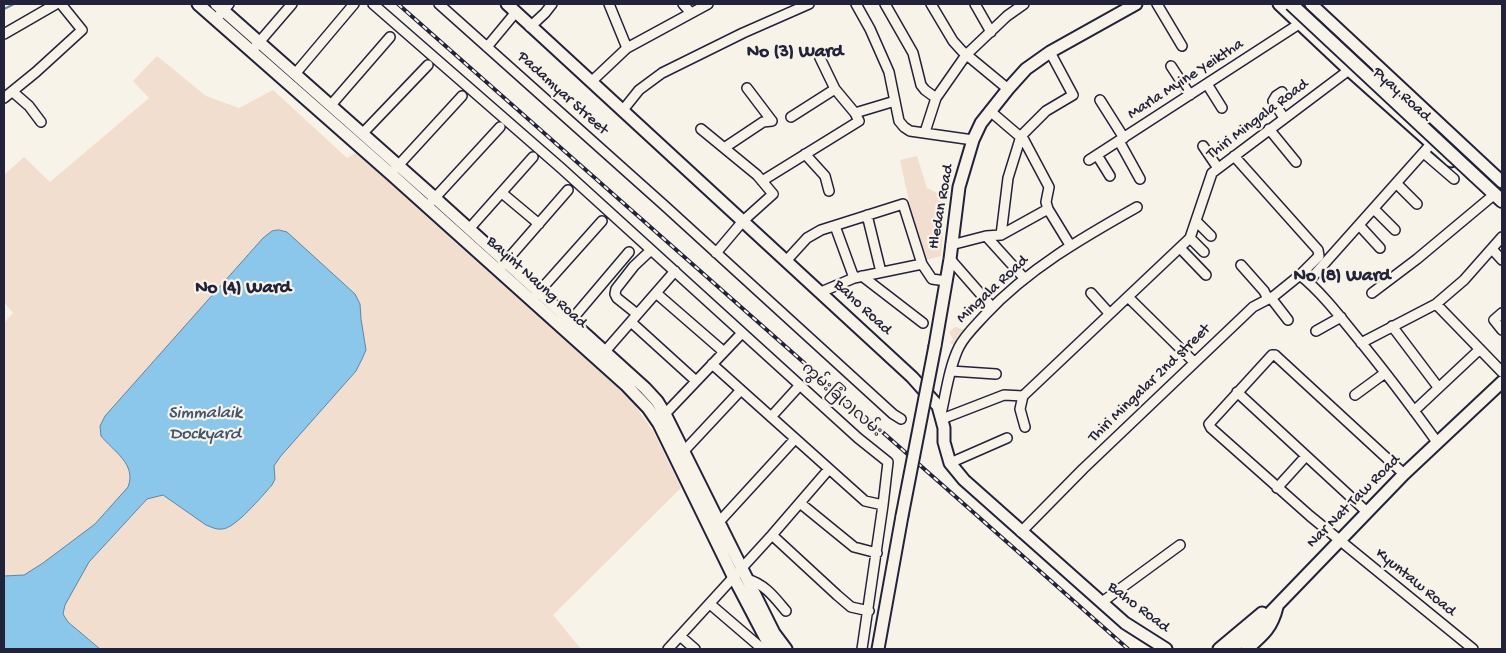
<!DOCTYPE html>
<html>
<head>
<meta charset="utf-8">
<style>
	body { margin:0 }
	#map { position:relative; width:1506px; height:653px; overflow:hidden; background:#f7f3e8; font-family:"Gochi Hand",sans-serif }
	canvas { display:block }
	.frame { position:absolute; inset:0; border:5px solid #22223b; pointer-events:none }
</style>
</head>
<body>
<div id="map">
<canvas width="1506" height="653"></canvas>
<div class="frame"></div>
</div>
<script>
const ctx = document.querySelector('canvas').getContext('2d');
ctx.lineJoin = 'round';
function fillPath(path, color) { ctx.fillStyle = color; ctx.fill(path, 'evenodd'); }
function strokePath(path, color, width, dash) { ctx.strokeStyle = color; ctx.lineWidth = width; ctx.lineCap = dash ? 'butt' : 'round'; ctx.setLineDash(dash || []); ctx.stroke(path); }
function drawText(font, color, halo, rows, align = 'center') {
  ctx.font = font + ' "Gochi Hand","Noto Sans Myanmar",sans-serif'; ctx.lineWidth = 4.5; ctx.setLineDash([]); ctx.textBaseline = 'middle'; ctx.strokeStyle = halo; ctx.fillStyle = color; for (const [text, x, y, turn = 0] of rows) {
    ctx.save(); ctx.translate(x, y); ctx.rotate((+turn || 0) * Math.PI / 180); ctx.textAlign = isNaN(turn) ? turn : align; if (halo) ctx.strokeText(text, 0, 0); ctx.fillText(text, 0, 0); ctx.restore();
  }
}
fillPath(new Path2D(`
	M157,56L206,96L239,108L273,90L347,158L356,153L631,400L653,431L681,488L553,615L581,649H100L68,622L4,582V323L13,313L4,302V175L24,157L50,182L149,98L133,81Z
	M917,156L927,188L945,197L941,256L922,261L900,160Z
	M955,327L969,331L958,347L950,343L953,339L949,332Z`), '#f1decf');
const water = new Path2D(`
	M279,230L287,232L355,294L360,304L361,319L366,350L362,359L356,371L280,457L274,466L275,479L272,485C262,496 235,529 222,529C217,530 211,527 206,525L163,495L147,499L89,562L65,605L63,614L68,622L100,649H4V576L24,575L43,563L95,524L128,487C137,464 113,451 101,436L100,426L105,416L263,238L272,231Z`);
fillPath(water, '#8ac7ea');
strokePath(water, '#6085a4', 1);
strokePath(new Path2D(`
	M4,9L14,4`), '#6085a4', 2);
const minor = new Path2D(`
	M373,4L561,168L858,438L888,462L883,505L862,649
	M439,4L665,206L859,383L893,414L901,419
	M609,4L627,48
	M683,4L691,13
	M856,4L870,29L889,72L899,121L904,127L910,131L973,140
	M885,4L913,53L921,85L925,90L936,98
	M931,4L953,41L962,51L1008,89
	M975,4L991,32
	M1157,4L1182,46
	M216,19L229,4
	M530,27L545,13L552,4
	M4,34L56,4
	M255,47L292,4
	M487,47L516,12
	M1171,66L1190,95
	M295,74L354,4
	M591,82L627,48L708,4
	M1207,84L1222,108
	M747,88L772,121
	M13,92L29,106L41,122
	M1282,92L1276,96L1273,101L1284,118
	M4,98L36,72L82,30L61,4
	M1100,100L1124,138
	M331,105L390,37
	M623,110L639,90L662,73L743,33L809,4
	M990,111L1024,140L1049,187L1046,202L1048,209L1070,245
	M855,113L895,101
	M791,117L835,89
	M701,129L757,175L773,194L743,221L716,253
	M1269,129L1296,162
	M925,132L936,98L966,55L1007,16L1024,4
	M362,134L428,65
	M1119,141L1140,179
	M1203,146L1218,168
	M724,148L763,122L772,121
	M805,154L825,176L829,191
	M1425,154L1454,179
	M1097,155L1110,176
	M1234,156L1318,250L1319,256L1300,275
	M1089,160L1299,24
	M395,169L462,96
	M762,181L859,121L855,113L835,89L820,58
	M1397,184L1417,204
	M502,193L539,224
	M432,201L500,127
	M1374,209L1395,230
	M867,215L881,272
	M1196,221L1211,236
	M1359,225L1380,248
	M835,226L854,278
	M469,229L533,157
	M1001,235L1008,178L1021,136L1046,111L1073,95L1050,52
	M986,236L1024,278
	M1190,238L1204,252
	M951,245L986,236L1001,235L1048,209
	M1180,248L1206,275
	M1492,249L1502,260
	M950,259L992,307
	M786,261L807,238L821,230L903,204L922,264L932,279L946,281
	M1241,265L1264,291L1268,299
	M501,267L568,190
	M862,276L923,323
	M1308,282L1431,144
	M821,292L854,278L922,264
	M656,293L724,352
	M1091,293L1109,313
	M1372,293L1417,259L1490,198
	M536,295L602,221
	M1128,297L1194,362
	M1271,298L1288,320
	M1436,304L1502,372
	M1502,313L1494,320L1502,330
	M637,314L617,298L615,294L616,289L634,266L651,250
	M631,322L696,381
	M568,324L629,252
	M1392,326L1438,387
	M1316,331L1341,317
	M1361,343L1436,304L1464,280L1502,237
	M601,356L675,271
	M712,364L865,501L883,505
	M951,371L996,374
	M1237,392L1367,512
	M1355,395L1385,373
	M1023,396L1190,238L1212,173L1349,70
	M1023,396L1020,409L1025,427
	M1414,411L1480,349
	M665,414L742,333
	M941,414C946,393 949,367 959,347C965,335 976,325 985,315C1028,269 1082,238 1137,207
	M771,417L800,385
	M942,419L1004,395L1023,396
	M684,451L741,390
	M950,463L1007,438
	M1404,474L1275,355H1272L1209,424L1211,428L1310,516L1473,649
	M1277,488L1306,456
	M800,503L854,547L877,553
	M719,522L795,439
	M1021,532L1083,469L1253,307L1274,296L1300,275C1321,292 1338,314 1355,335C1384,370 1411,406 1437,442
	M772,535L837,595L851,607L869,611
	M747,579C765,584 775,598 786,611
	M1102,602L1180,545
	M710,604L759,646L766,649
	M680,636L695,649
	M668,649L772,535L829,469`);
const major = new Path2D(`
	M198,4L391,174L627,386L648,408L659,424L734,578L766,639L773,649
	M216,4L435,198L645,388L657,401L665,414L774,633L786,649
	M507,4L912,377L938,406L944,428V442L950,463L964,480L1125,623L1166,649
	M1279,4L1349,70L1451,161
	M1311,4L1502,182
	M935,346L950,259L959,187L973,140L981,123L1008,89L1026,69L1050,52L1136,4
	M878,649L902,516
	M1219,649L1262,613
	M1232,649L1266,617L1404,474L1502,382
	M1247,649C1263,635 1272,628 1277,607`);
const highway = new Path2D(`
	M1474,175L1502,201`);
strokePath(minor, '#22223b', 12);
strokePath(major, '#22223b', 15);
strokePath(highway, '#22223b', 16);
strokePath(minor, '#f7f3e8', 9);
strokePath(major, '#f7f3e8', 11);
strokePath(highway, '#f7f3e8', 12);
const rail = new Path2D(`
	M398,4L1128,649`);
strokePath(rail, '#22223b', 4);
strokePath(rail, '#f7f3e8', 2, [5.5]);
const majorBridge = new Path2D(`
	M902,516L935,346`);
const highwayBridge = new Path2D(`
	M1291,4L1474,175`);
strokePath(majorBridge, '#22223b', 15, []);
strokePath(highwayBridge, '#22223b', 16, []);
strokePath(majorBridge, '#f7f3e8', 11);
strokePath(highwayBridge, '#f7f3e8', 12);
drawText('16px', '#22223b', '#f7f3e8', [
	["Marla Myine Yeiktha",1186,80,-33],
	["Padamyar Street",562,94,42],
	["Pyay Road",1401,95,42],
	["Thiri Mingala Road",1258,120,-37],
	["Hledan Road",942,207,-80],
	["Bayint Naung Road",536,283,42],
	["Mingala Road",993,290,-43],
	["Baho Road",862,308,43],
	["Thiri Mingalar 2nd street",1150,384,-44],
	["ကွမ်းခြံ(၁)လမ်း",841,401,42],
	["Nar Nat Taw Road",1354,502,-45],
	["Kyuntaw Road",1415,583,39],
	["Baho Road",1138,608,37]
]);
drawText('italic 18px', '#415470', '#f7f3e8', [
	["Simmalaik",205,414],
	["Dockyard",205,435]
]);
drawText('bold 19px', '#22223b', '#f7f3e8', [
	["No (3) Ward",795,53],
	["No (8) Ward",1342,277],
	["No (4) Ward",243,289]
]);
</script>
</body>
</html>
